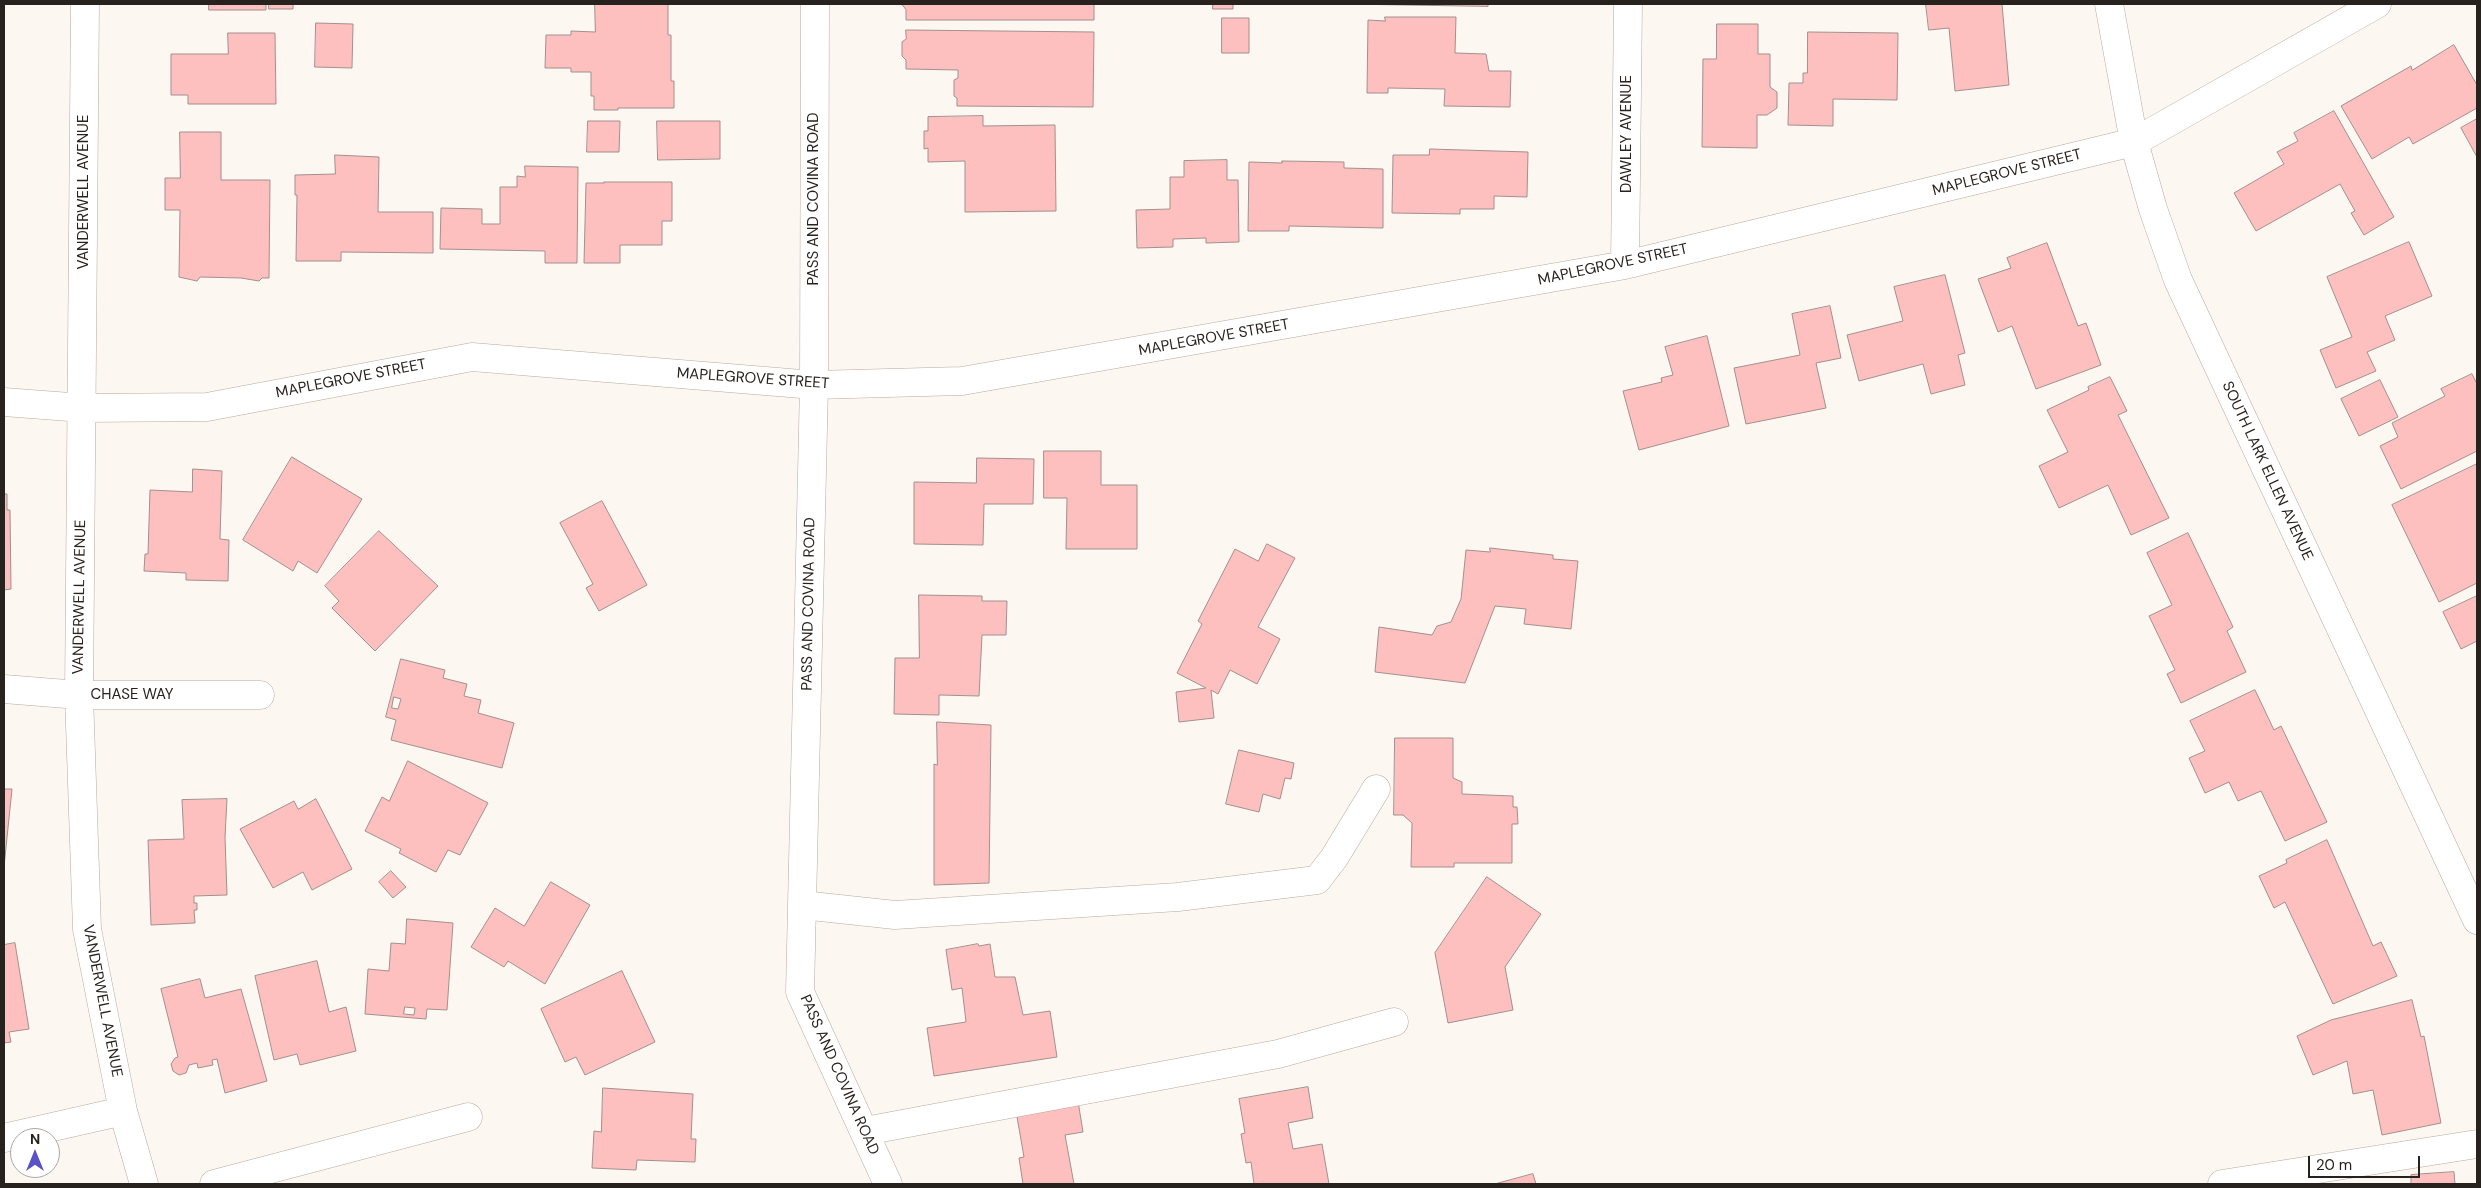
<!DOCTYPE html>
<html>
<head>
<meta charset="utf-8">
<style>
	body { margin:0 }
	#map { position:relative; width:2481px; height:1188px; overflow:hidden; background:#fdf7f2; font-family:"DM Sans",sans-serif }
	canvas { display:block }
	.frame { position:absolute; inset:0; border:5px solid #28221e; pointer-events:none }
	.north { position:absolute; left:10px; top:1128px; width:50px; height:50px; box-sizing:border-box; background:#fff; border:1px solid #a9a7a5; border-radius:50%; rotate:0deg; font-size:14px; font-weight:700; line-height:20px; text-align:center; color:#28221e }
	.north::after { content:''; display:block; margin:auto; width:18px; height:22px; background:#5a51c9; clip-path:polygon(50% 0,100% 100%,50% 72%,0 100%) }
	.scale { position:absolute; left:2308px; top:1156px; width:112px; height:22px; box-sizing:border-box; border:2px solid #28221e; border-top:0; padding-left:6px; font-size:15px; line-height:18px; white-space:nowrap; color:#28221e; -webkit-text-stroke:4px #fff; paint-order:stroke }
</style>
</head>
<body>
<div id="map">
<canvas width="2481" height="1188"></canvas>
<div class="frame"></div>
<div class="north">N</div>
<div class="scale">20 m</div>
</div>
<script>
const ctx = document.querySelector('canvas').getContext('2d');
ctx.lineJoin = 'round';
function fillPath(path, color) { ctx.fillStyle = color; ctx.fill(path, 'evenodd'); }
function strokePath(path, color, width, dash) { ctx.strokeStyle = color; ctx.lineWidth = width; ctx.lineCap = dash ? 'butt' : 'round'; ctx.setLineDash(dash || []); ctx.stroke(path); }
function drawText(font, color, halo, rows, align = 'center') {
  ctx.font = font + ' "DM Sans",sans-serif'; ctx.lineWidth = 4; ctx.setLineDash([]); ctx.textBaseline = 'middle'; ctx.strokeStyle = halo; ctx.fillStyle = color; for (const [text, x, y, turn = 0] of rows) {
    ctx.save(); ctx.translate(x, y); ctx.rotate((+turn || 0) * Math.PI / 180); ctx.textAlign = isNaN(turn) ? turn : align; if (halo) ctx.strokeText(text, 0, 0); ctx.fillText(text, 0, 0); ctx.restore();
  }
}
const building = new Path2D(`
	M209,4H266V10H209Z
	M269,4H293V9H269Z
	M595,4H668V35H671V81H674V108H618V110H594V96H591V72H571V68H545L546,35H571V31L595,32Z
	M902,4H1094V20H906V10Z
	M1213,4H1233V9H1213Z
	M1347,4H1488V6Z
	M1926,4H2002L2009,85L1955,91L1949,28L1929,30Z
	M1385,17H1456L1455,53L1486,54L1489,71H1511L1510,107L1444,106L1445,89L1388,88V93H1367L1368,20L1385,21Z
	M1222,18H1249V53H1222Z
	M316,23L353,24L352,68L315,67Z
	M1717,24H1758V54H1770V87L1777,92V108L1767,115H1757V148L1702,147L1703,59H1716Z
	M906,30L1094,32L1093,107L957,106V98L954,96V80L958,78V70L906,69V60L902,56V42L906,39Z
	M1808,32L1898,33L1897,100L1833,99V126L1788,125L1789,83H1803V73H1807Z
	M228,33H275L276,104H188V95H171V54H228Z
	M2454,45L2477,85V108L2413,144L2409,137L2372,159L2341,106L2411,66L2412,70Z
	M2334,111L2394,217L2364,235L2351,213L2355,211L2340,184L2256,231L2234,193L2284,164L2277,152L2298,141L2294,133Z
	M983,116V126L1055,125L1056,211L965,212V161L928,162V148L924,149V131H928V117Z
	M2477,119V157L2461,128Z
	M588,121H620L619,152H587Z
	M657,121H720V159L658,160Z
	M180,132H221V180H270L269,278H262L259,281L241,278L200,277L197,281L179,277L180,210H165V178H180Z
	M1430,149L1528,152L1527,197L1494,196V209H1460V214L1392,213L1393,155H1429Z
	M335,155L379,157L378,212H433V253L341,252V261H296L297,195H295V175L335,174Z
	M1227,160V180H1238L1239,242L1206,243V238L1173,239V247L1137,248L1136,210L1170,209V177H1184V161Z
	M1282,161L1344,162V168L1383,169V228L1289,226V231H1248L1249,162L1282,163Z
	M525,166L578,167L577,263H545V251L440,249L441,208L482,209V224H500V187H517V176L525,177Z
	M604,182H672V221H662V245H620V263H584L586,183H604Z
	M2409,242L2432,296L2385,316L2395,340L2367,352L2376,371L2336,388L2320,350L2352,337L2327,277Z
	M2047,243L2078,326L2086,323L2101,365L2036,389L2012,326L1998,332L1978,279L2011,268L2007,258Z
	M1945,275L1965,353L1958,355L1965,385L1931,394L1923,364L1859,381L1847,335L1903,321L1894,287Z
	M1830,306L1841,358L1816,363L1826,408L1746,424L1734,368L1800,355L1792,314Z
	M1707,336L1729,426L1639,450L1623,391L1662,382L1661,378L1673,375L1665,347Z
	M2472,374L2477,384V451L2401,489L2380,446L2398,437L2392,423L2445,396L2441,389Z
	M2110,377L2127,411L2118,415L2169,518L2131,535L2108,485L2059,508L2039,466L2068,452L2047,410L2089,390L2088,387Z
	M2380,380L2398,417L2359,436L2341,399Z
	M1044,451H1101V485H1137V549H1066L1067,498H1044Z
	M292,457L362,499L317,573L298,561L293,571L243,540Z
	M977,458L1034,459L1033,504H984L983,545L914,544V482L976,483Z
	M2477,464V583L2439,602L2392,505Z
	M193,469L222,471L220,539L229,540L228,581L186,580V573L144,571L145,554H148L150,490L192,492Z
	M4,494H7V510H10L11,589L4,590Z
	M602,501L647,585L599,611L586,588L593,584L560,523Z
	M379,531L438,586L375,651L332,608L339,601L325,586Z
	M2188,533L2233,627L2227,631L2246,672L2181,703L2167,674L2175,670L2149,616L2172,605L2147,553Z
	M1267,544L1295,558L1258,627L1280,639L1257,684L1230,670L1218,694L1211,690L1214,718L1179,722L1176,692L1206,688L1177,673L1202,624L1198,621L1235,549L1258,561Z
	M1490,548L1553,555V559L1578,561L1571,629L1524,624L1526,609L1495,606L1465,683L1375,672L1379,627L1432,635L1437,626L1451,622L1461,599L1466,550L1490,552Z
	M919,595L982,596V601H1007L1006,635H982L979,696L939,695V715L894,714L895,658H919Z
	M2477,596V641L2461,649L2443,612Z
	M401,659L445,670L443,678L467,684L464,696L481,700L478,713L514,723L502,768L391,740L396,720L386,717ZM394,697L401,699L398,709L392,708Z
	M2255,690L2274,730L2281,726L2327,822L2285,841L2261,791L2238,801L2229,782L2205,793L2189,758L2205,751L2190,721Z
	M937,722L991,725L989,883L934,885V764L937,765Z
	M1395,738H1453V778L1462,782V794L1513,796V807H1517L1518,824H1512V863H1454V867H1411L1412,823L1403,815H1394Z
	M1239,750L1294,763L1291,779L1285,778L1280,799L1263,794L1259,812L1226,804Z
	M408,761L488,803L460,855L448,850L436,872L399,853L401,849L365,831L382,797L389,801Z
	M4,789H12L4,867Z
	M227,799L225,837L227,895L194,896V903H197V910H194L195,923L151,925L148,840L184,839L182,800Z
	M316,799L352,869L312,890L303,872L273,888L240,829L294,801L298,809Z
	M2327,840L2373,946L2381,942L2397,976L2333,1004L2285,902L2274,908L2259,876L2287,863L2286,860Z
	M391,871L406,887L393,898L379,882Z
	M1487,877L1541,914L1505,967L1513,1010L1448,1023L1435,953Z
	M551,882L590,905L545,984L508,961L504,967L471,947L495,908L524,926Z
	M407,919L453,923L447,1010L427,1009L426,1019L365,1014L368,969L389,971L391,943L405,944ZM405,1007L415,1008L414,1015L404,1014Z
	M15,943L29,1029L9,1032L11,1042L4,1043V945Z
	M978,944L979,946L990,944L995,977H1015L1023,1015L1050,1011L1057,1057L934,1076L927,1028L966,1022L962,988L952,990L946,950Z
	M317,961L329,1012L346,1007L356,1051L300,1065L297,1054L274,1060L255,976Z
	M622,971L655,1042L585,1075L576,1057L565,1062L541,1009Z
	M200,979L205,998L241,989L267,1081L225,1093L217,1059L212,1060L213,1065L198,1068L197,1063L189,1065L186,1073L179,1075L173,1071L171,1064L175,1058L178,1057L161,989Z
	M2412,1000L2421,1037L2424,1036L2441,1123L2382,1135L2373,1090L2353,1094L2347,1061L2313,1075L2297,1036L2331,1020Z
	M1308,1087L1313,1118L1288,1123L1293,1149L1322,1144L1329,1184H1254L1251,1162L1246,1163L1241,1134L1245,1133L1239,1099Z
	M603,1088L693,1094L691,1139H696L695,1162L637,1160L636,1170L592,1168L594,1131L601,1132Z
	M1078,1101L1083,1132L1065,1135L1074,1184H1023L1019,1158L1024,1157L1016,1111Z
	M2454,1172L2455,1184H2411V1175Z
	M1533,1174L1536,1184H1495Z`);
fillPath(building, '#fec0be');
strokePath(building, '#a28f8e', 1);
const minor = new Path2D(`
	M85,4L79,695L87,929L123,1111L144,1184
	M815,4L814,385L800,992L888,1184
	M2109,4L2134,142L2153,209L2178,280L2477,920
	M1625,265L1628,4
	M4,402L83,408L207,407L472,357L814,385L962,381L1625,265L2134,142L2377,4
	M4,689L79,695H260
	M802,905L895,915L1178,897L1317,880L1334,858L1376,789
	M865,1131L1278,1054L1394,1022
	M4,1138L123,1111
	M214,1184L468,1117
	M2222,1184L2477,1144`);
strokePath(minor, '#b9aa9f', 29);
strokePath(minor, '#fff', 28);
drawText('15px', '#28221e', '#fff', [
	["DAWLEY AVENUE",1627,134,-90],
	["MAPLEGROVE STREET",2007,173,-14],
	["VANDERWELL AVENUE",84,192,-90],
	["PASS AND COVINA ROAD",814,199,-90],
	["MAPLEGROVE STREET",1613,265,-12],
	["MAPLEGROVE STREET",1214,338,-10],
	["MAPLEGROVE STREET",351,379,-11],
	["MAPLEGROVE STREET",753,379,4],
	["SOUTH LARK ELLEN AVENUE",2267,471,65],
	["VANDERWELL AVENUE",80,597,-89],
	["PASS AND COVINA ROAD",809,604,-89],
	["CHASE WAY",132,695],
	["VANDERWELL AVENUE",102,1001,79],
	["PASS AND COVINA ROAD",839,1075,66]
]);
</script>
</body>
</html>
